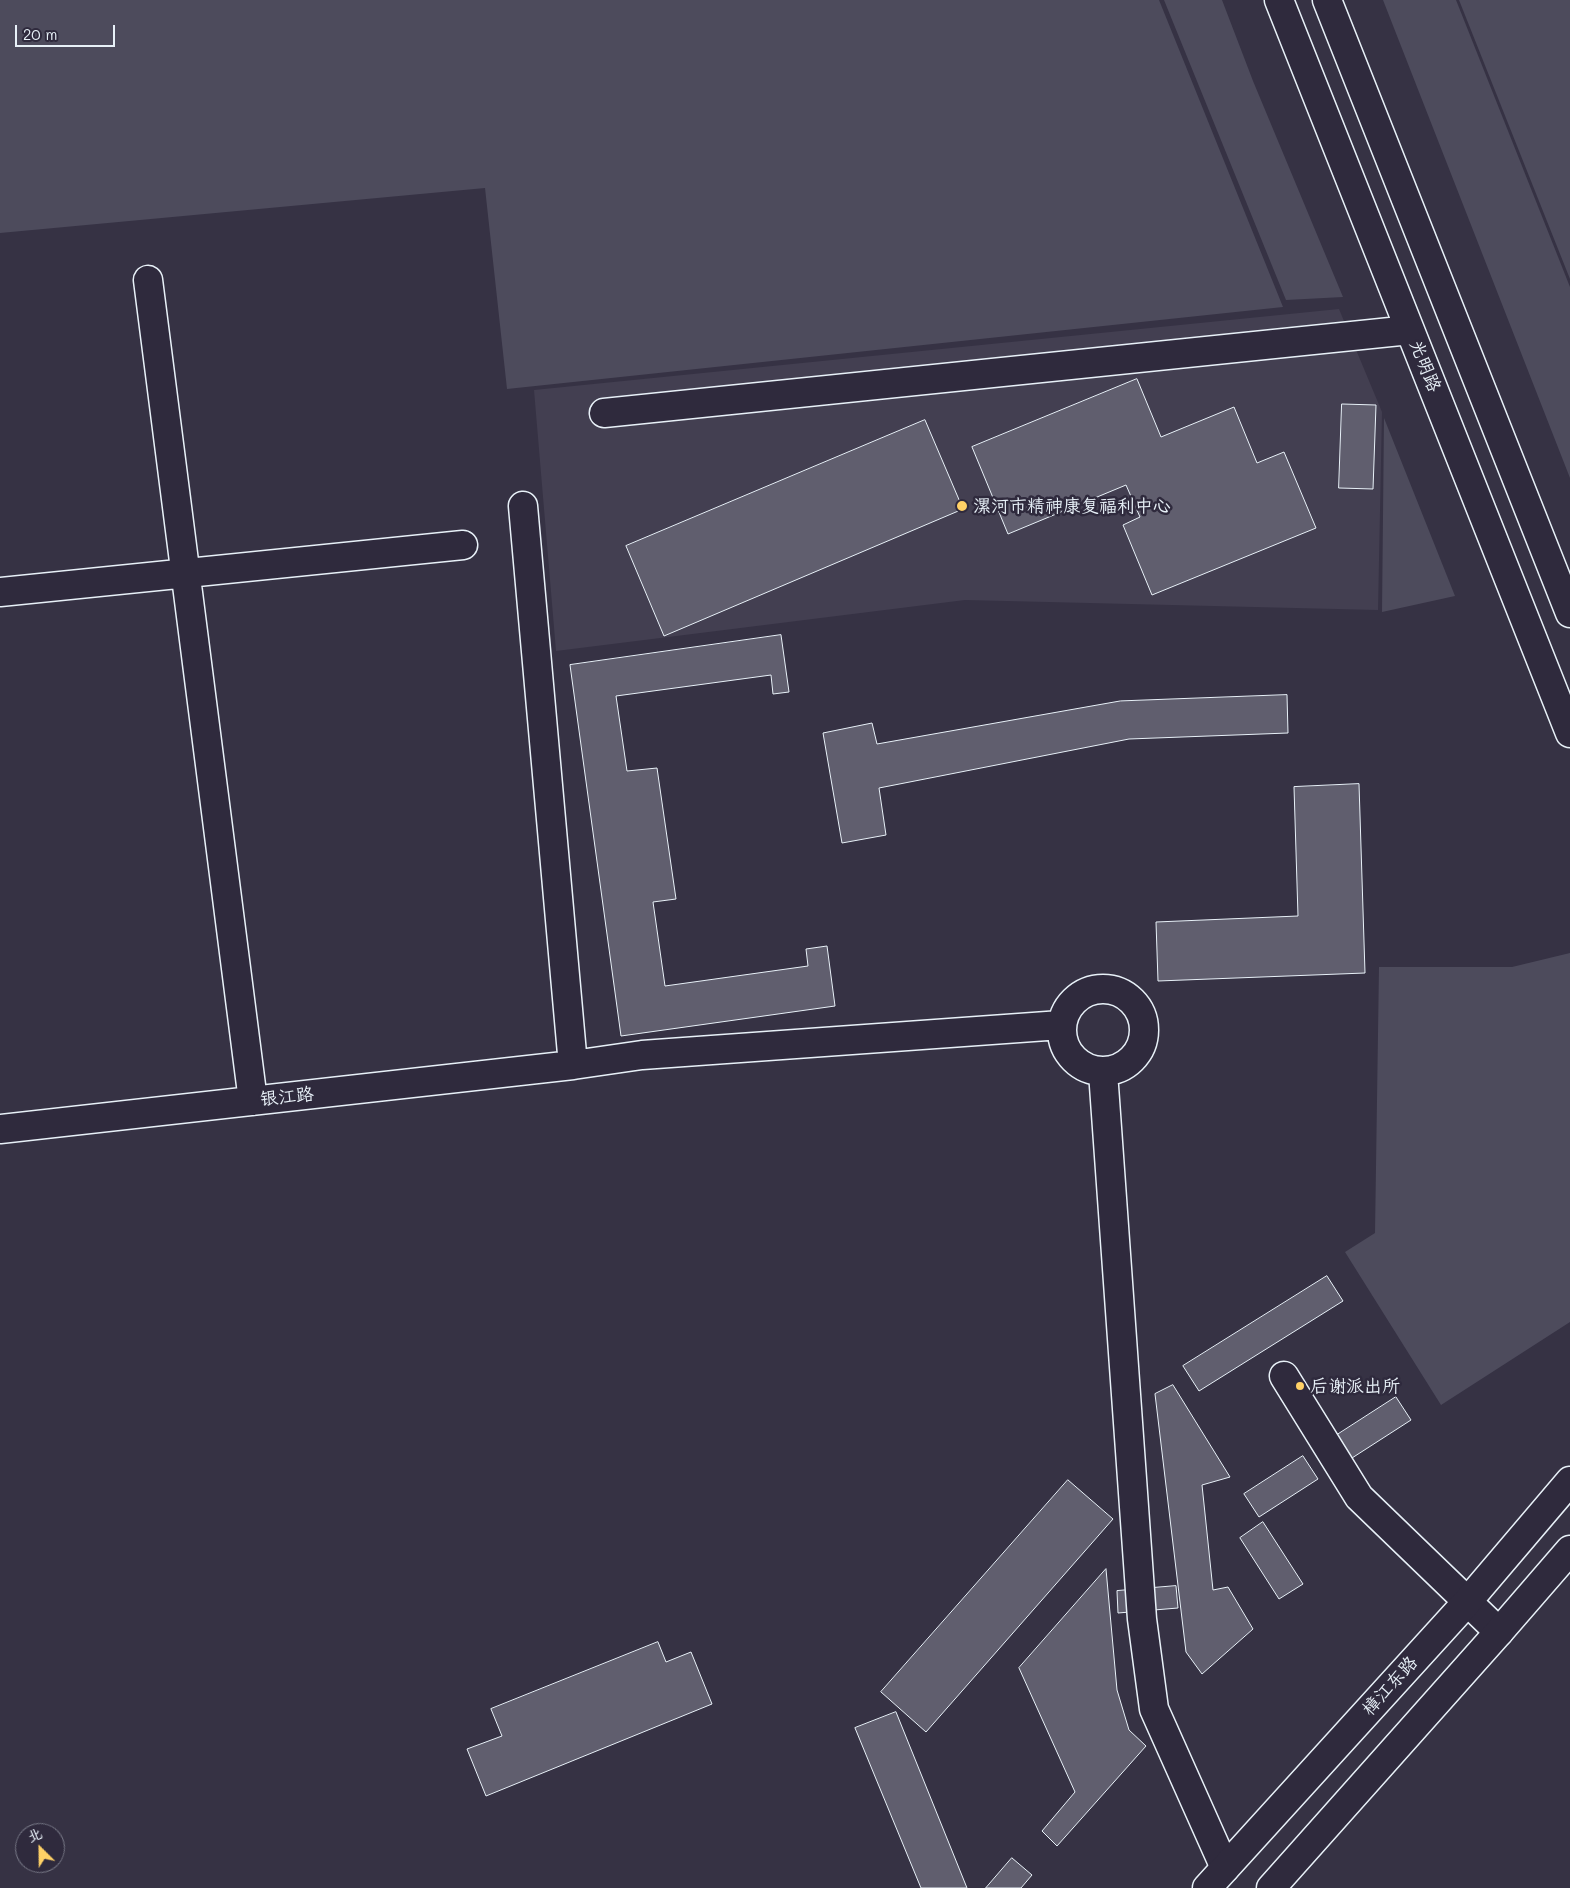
<!DOCTYPE html>
<html>
<head>
<meta charset="utf-8">
<style>
	body { margin:0 }
	#map { position:relative; width:1570px; height:1888px; overflow:hidden; background:#363244; font-family:Mali,"LXGW WenKai TC",sans-serif }
	canvas { display:block }
	.north { position:absolute; left:15px; top:1823px; width:50px; height:50px; box-sizing:border-box; background:#2f2a3d; border:1px solid #797a88; border-radius:50%; rotate:337deg; font-size:14px; font-weight:700; line-height:20px; text-align:center; color:#e8f1f8 }
	.north::after { content:''; display:block; margin:auto; width:18px; height:22px; background:#ffd166; clip-path:polygon(50% 0,100% 100%,50% 72%,0 100%) }
	.scale { position:absolute; left:15px; top:25px; width:100px; height:22px; box-sizing:border-box; border:2px solid #e8f1f8; border-top:0; padding-left:6px; font-size:15px; line-height:18px; white-space:nowrap; color:#e8f1f8; -webkit-text-stroke:4px #2f2a3d; paint-order:stroke }
</style>
</head>
<body>
<div id="map">
<canvas width="1570" height="1888"></canvas>
<div class="north">北</div>
<div class="scale">20 m</div>
</div>
<script>
const ctx = document.querySelector('canvas').getContext('2d');
ctx.lineJoin = 'round';
function fillPath(path, color) { ctx.fillStyle = color; ctx.fill(path, 'evenodd'); }
function strokePath(path, color, width, dash) { ctx.strokeStyle = color; ctx.lineWidth = width; ctx.lineCap = dash ? 'butt' : 'round'; ctx.setLineDash(dash || []); ctx.stroke(path); }
function drawText(font, color, halo, rows, align = 'center') {
  ctx.font = font + ' Mali,"LXGW WenKai TC",sans-serif'; ctx.lineWidth = 5; ctx.setLineDash([]); ctx.textBaseline = 'middle'; ctx.strokeStyle = halo; ctx.fillStyle = color; for (const [text, x, y, turn = 0] of rows) {
    ctx.save(); ctx.translate(x, y); ctx.rotate((+turn || 0) * Math.PI / 180); ctx.textAlign = isNaN(turn) ? turn : align; if (halo) ctx.strokeText(text, 0, 0); ctx.fillText(text, 0, 0); ctx.restore();
  }
}
fillPath(new Path2D(`
	M1339,309L1382,412L1378,610L965,600L556,651L534,390Z`), '#433f51');
fillPath(new Path2D(`
	M0,0H1159L1283,307L507,389L485,188L0,233Z
	M1164,0H1222L1253,81L1343,297L1286,300Z
	M1383,0H1456L1570,287V478Z
	M1459,0H1570V279Z
	M1384,418L1455,596L1382,612Z
	M1570,953V1322L1441,1405L1345,1252L1375,1233L1379,967H1512Z`), '#4d4b5c');
const building = new Path2D(`
	M1137,379L1161,437L1234,407L1257,463L1284,452L1316,528L1152,595L1123,525L1140,517L1126,485L1008,534L972,447Z
	M1342,404L1376,405L1373,489L1339,488Z
	M925,420L963,509L664,636L626,546Z
	M781,635L789,692L773,694L771,675L616,696L627,771L657,768L676,899L653,902L665,986L808,966L806,949L827,946L835,1006L621,1036L570,665Z
	M1287,695L1288,733L1129,739L879,788L886,835L842,843L823,733L872,723L877,744L1120,701Z
	M1359,784L1365,973L1158,981L1156,922L1298,916L1294,787Z
	M1327,1276L1343,1301L1199,1391L1183,1366Z
	M1173,1385L1230,1477L1202,1485L1213,1590L1228,1587L1253,1629L1202,1674L1186,1652L1155,1394Z
	M1396,1397L1411,1420L1352,1458L1337,1435Z
	M1303,1456L1318,1479L1259,1517L1244,1494Z
	M1068,1480L1113,1519L926,1732L881,1692Z
	M1263,1522L1303,1584L1279,1599L1240,1538Z
	M1106,1569L1117,1690L1129,1730L1146,1746L1057,1846L1042,1831L1075,1792L1019,1668Z
	M1176,1586L1178,1608L1118,1613L1117,1591Z
	M658,1642L666,1662L691,1652L712,1704L486,1796L467,1749L502,1736L491,1709Z
	M896,1712L967,1888H921L855,1728Z
	M1012,1858L1032,1875L1021,1888H986Z`);
fillPath(building, '#605e6e');
strokePath(building, '#e8f1f8', 1);
const minor = new Path2D(`
	M1279,0L1570,733
	M1327,0L1570,613
	M148,280L253,1101
	M604,413L1410,330
	M523,506L573,1065
	M0,592L463,545
	M1062 1030a41 41 0 1 1 82 0a41 41 0 1 1-82 0Z
	M1103,1072L1142,1619L1154,1709L1225,1868
	M0,1129L573,1065L642,1055L1061,1025
	M1284,1376L1359,1497L1499,1632`);
const major = new Path2D(`
	M1207,1888L1468,1601L1570,1481
	M1271,1888L1499,1632L1570,1550`);
strokePath(minor, '#e8f1f8', 31);
strokePath(major, '#e8f1f8', 31);
strokePath(minor, '#2f2a3d', 28);
strokePath(major, '#2f2a3d', 28);
for (const [x, y, r, color] of [
	[962,506,6,"#ffd166"],
	[1300,1386,5,"#ffd166"]
]) { const dot = new Path2D(); dot.arc(x, y, r, 0, 2 * Math.PI); ctx.fillStyle = color; ctx.fill(dot); strokePath(dot, '#2f2a3d', 2); }
drawText('18px', '#e8f1f8', '#2f2a3d', [
	["光明路",1425,366,68],
	["银江路",287,1097,-6],
	["樟江东路",1390,1686,-48]
]);
drawText('18px', '#e8f1f8', '#2f2a3d', [
	["漯河市精神康复福利中心",973,506],
	["后谢派出所",1310,1386]
], 'left');
</script>
</body>
</html>
